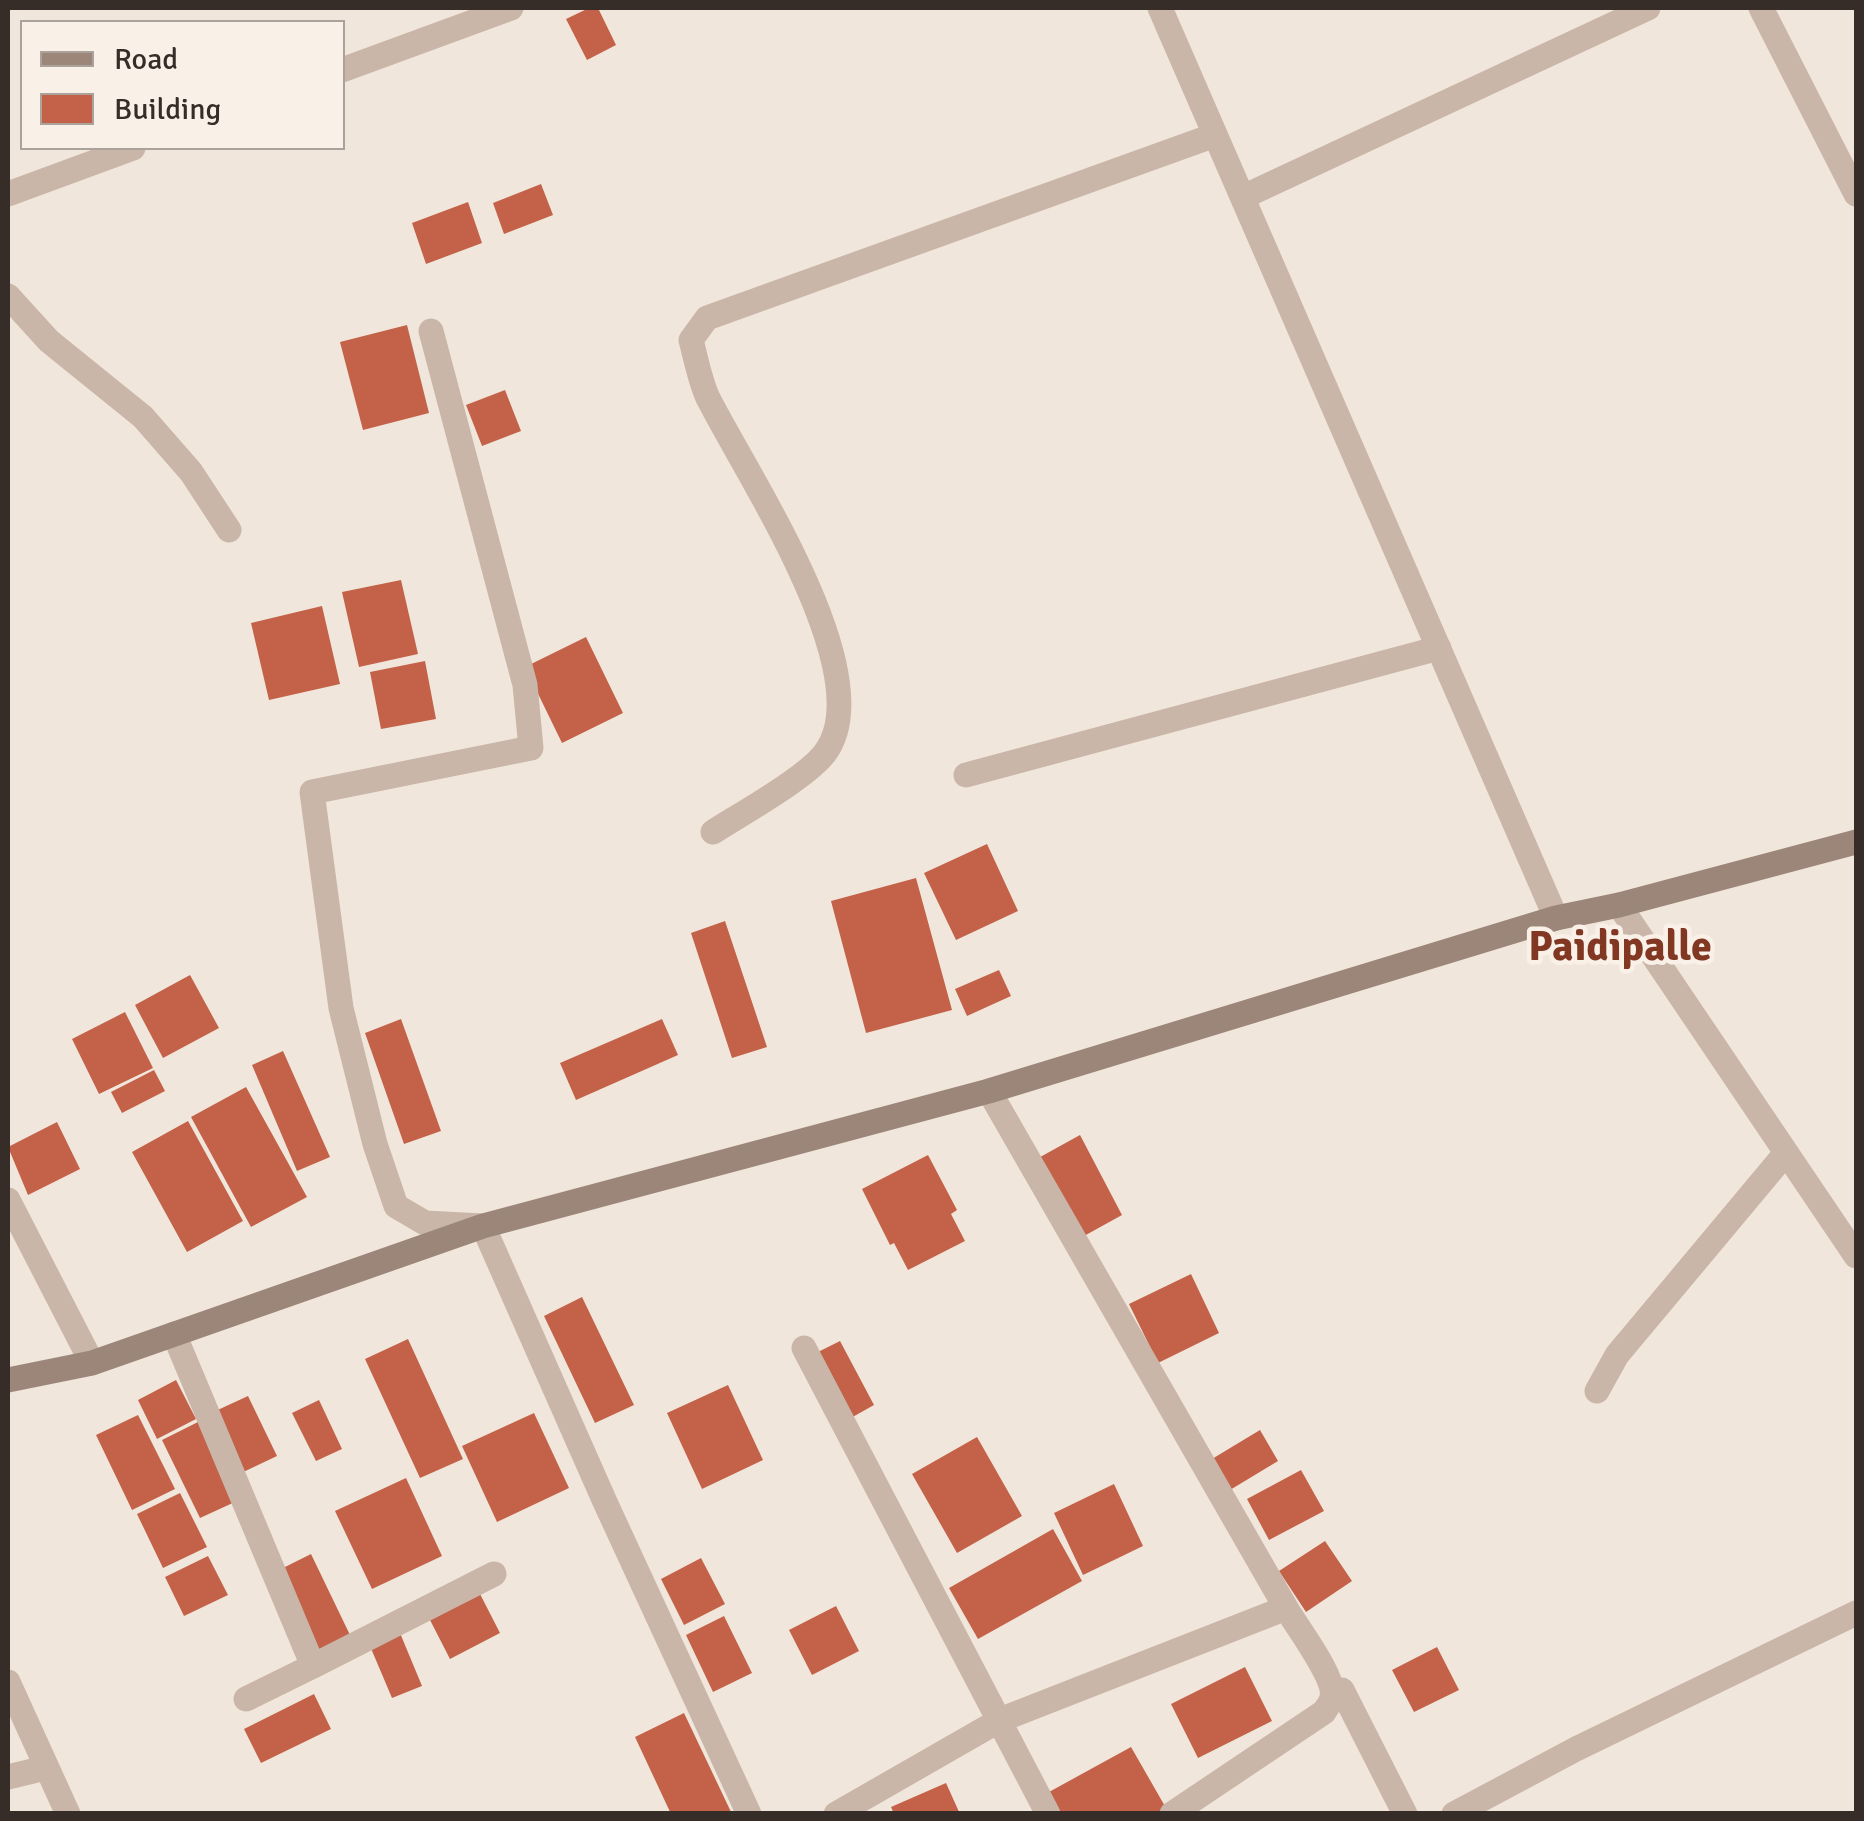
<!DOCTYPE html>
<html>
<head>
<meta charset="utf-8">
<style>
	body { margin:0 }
	#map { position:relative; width:1864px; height:1821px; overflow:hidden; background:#f1e6db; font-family:Signika,sans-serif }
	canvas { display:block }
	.frame { position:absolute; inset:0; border:10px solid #362c28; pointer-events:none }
	.legend { position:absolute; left:20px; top:20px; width:325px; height:130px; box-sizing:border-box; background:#f9f0e8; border:2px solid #aba29b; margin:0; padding:12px 18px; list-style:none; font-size:30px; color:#362c28 }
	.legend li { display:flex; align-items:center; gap:20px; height:50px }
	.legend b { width:50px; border:2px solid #aba29b }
</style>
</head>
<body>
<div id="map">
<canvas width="1864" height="1821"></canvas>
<div class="frame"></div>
<ul class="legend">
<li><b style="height:12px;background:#9c8579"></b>Road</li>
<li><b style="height:28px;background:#c36248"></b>Building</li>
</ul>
</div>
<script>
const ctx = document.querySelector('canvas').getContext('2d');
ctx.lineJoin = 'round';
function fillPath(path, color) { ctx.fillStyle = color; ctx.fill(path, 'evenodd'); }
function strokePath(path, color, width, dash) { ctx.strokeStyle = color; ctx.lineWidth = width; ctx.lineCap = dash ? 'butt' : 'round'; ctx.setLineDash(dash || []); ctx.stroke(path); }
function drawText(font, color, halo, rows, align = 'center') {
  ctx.font = font + ' Signika,sans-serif'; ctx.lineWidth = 9; ctx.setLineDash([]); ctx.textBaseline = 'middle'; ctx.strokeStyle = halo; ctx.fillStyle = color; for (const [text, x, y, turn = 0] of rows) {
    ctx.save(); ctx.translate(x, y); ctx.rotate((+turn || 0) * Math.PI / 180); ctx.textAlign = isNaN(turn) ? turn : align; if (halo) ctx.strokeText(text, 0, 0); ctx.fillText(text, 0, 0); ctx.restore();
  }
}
fillPath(new Path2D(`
	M589,8H598L616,45L587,60L566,19Z
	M541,184L553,215L504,234L493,203Z
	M468,202L482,243L426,264L412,223Z
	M407,325L429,413L363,430L340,342Z
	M505,390L521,431L482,446L466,405Z
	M401,580L418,654L359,667L342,592Z
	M322,606L340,684L269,700L251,623Z
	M586,637L623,713L562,743L525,667Z
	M425,661L436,719L381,729L370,672Z
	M987,844L1018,911L956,940L924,873Z
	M916,878L952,1010L866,1033L831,901Z
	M725,921L767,1047L732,1058L691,933Z
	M999,970L1011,996L967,1016L955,989Z
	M190,975L219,1028L163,1058L135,1005Z
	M125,1012L153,1068L99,1094L72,1039Z
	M401,1019L441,1131L404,1144L365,1033Z
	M662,1019L678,1055L576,1100L560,1063Z
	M283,1051L330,1157L297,1171L252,1065Z
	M154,1070L165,1091L122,1113L111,1092Z
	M246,1087L307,1197L251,1227L191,1117Z
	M188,1121L243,1221L187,1252L132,1152Z
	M57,1122L80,1169L28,1195L8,1147Z
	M1080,1135L1122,1215L1075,1241L1033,1161Z
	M928,1155L957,1210L951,1214L965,1241L908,1270L894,1243L890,1245L862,1189Z
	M1191,1274L1219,1333L1158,1363L1129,1304Z
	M582,1297L634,1405L595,1423L544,1316Z
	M408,1339L463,1459L420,1478L365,1359Z
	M840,1341L874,1405L849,1419L814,1354Z
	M176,1380L196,1419L157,1439L138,1400Z
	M728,1385L763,1460L702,1489L667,1413Z
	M248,1396L277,1456L237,1475L209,1414Z
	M319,1400L342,1449L316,1461L292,1413Z
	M534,1413L569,1488L497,1522L462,1446Z
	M138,1415L175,1489L132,1510L96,1435Z
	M198,1422L237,1501L200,1518L162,1440Z
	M1260,1430L1278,1461L1225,1493L1207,1462Z
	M977,1437L1022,1516L957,1553L912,1474Z
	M1301,1470L1324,1511L1269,1540L1247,1499Z
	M406,1478L442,1556L372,1589L335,1511Z
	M1114,1484L1143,1546L1083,1575L1054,1513Z
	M180,1493L207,1547L163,1568L137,1514Z
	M1053,1529L1082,1581L978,1639L949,1588Z
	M1325,1541L1352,1581L1306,1612L1279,1571Z
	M311,1554L350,1635L315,1652L275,1572Z
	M208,1556L228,1595L184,1616L165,1577Z
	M701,1558L725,1604L684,1625L661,1579Z
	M480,1594L500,1633L450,1659L430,1620Z
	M836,1606L859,1651L812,1675L789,1630Z
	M724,1616L752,1673L713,1692L686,1635Z
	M400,1633L422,1686L392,1698L370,1646Z
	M1437,1647L1459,1690L1414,1712L1392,1670Z
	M1245,1667L1272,1721L1198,1758L1171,1704Z
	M314,1694L331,1729L261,1763L244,1729Z
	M684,1713L732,1814H671L635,1737Z
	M1131,1747L1166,1808L1155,1814H1061L1049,1792Z
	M946,1783L960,1814H894L891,1807Z`), '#c36248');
strokePath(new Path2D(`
	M1160,8L1556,918
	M1761,8L1856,194
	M342,70L511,8
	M8,194L133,148
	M1243,197L1648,8
	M8,296L49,341L143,417L191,472L229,530
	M431,331L525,685L531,748L312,792L341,1008L375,1144L396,1206L425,1223L483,1226L605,1502L749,1814
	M966,775L1439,648
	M713,832C741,814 806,778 825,753C883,676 745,472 708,398C700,381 696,359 691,340L707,318L1215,135
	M1619,905L1856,1256
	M8,1200L92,1363
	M174,1334L313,1666L246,1699
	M804,1348L1048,1814
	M1597,1391L1617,1355L1785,1154
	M313,1666L494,1574
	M8,1682L68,1814
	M1333,1693L1342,1690L1405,1814
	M8,1777L45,1768
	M836,1814L1000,1720L1286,1608L989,1091
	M1172,1814L1324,1712C1327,1707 1331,1703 1332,1697C1336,1678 1297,1627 1286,1608
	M1454,1814L1576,1749L1856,1613`), '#c9b6a8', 25);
strokePath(new Path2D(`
	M8,1380L92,1363L483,1226L989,1091L1556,918L1619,905L1856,842`), '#9c8579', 25);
drawText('bold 42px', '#823723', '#f9f0e8', [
	["Paidipalle",1620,949]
]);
</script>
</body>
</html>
